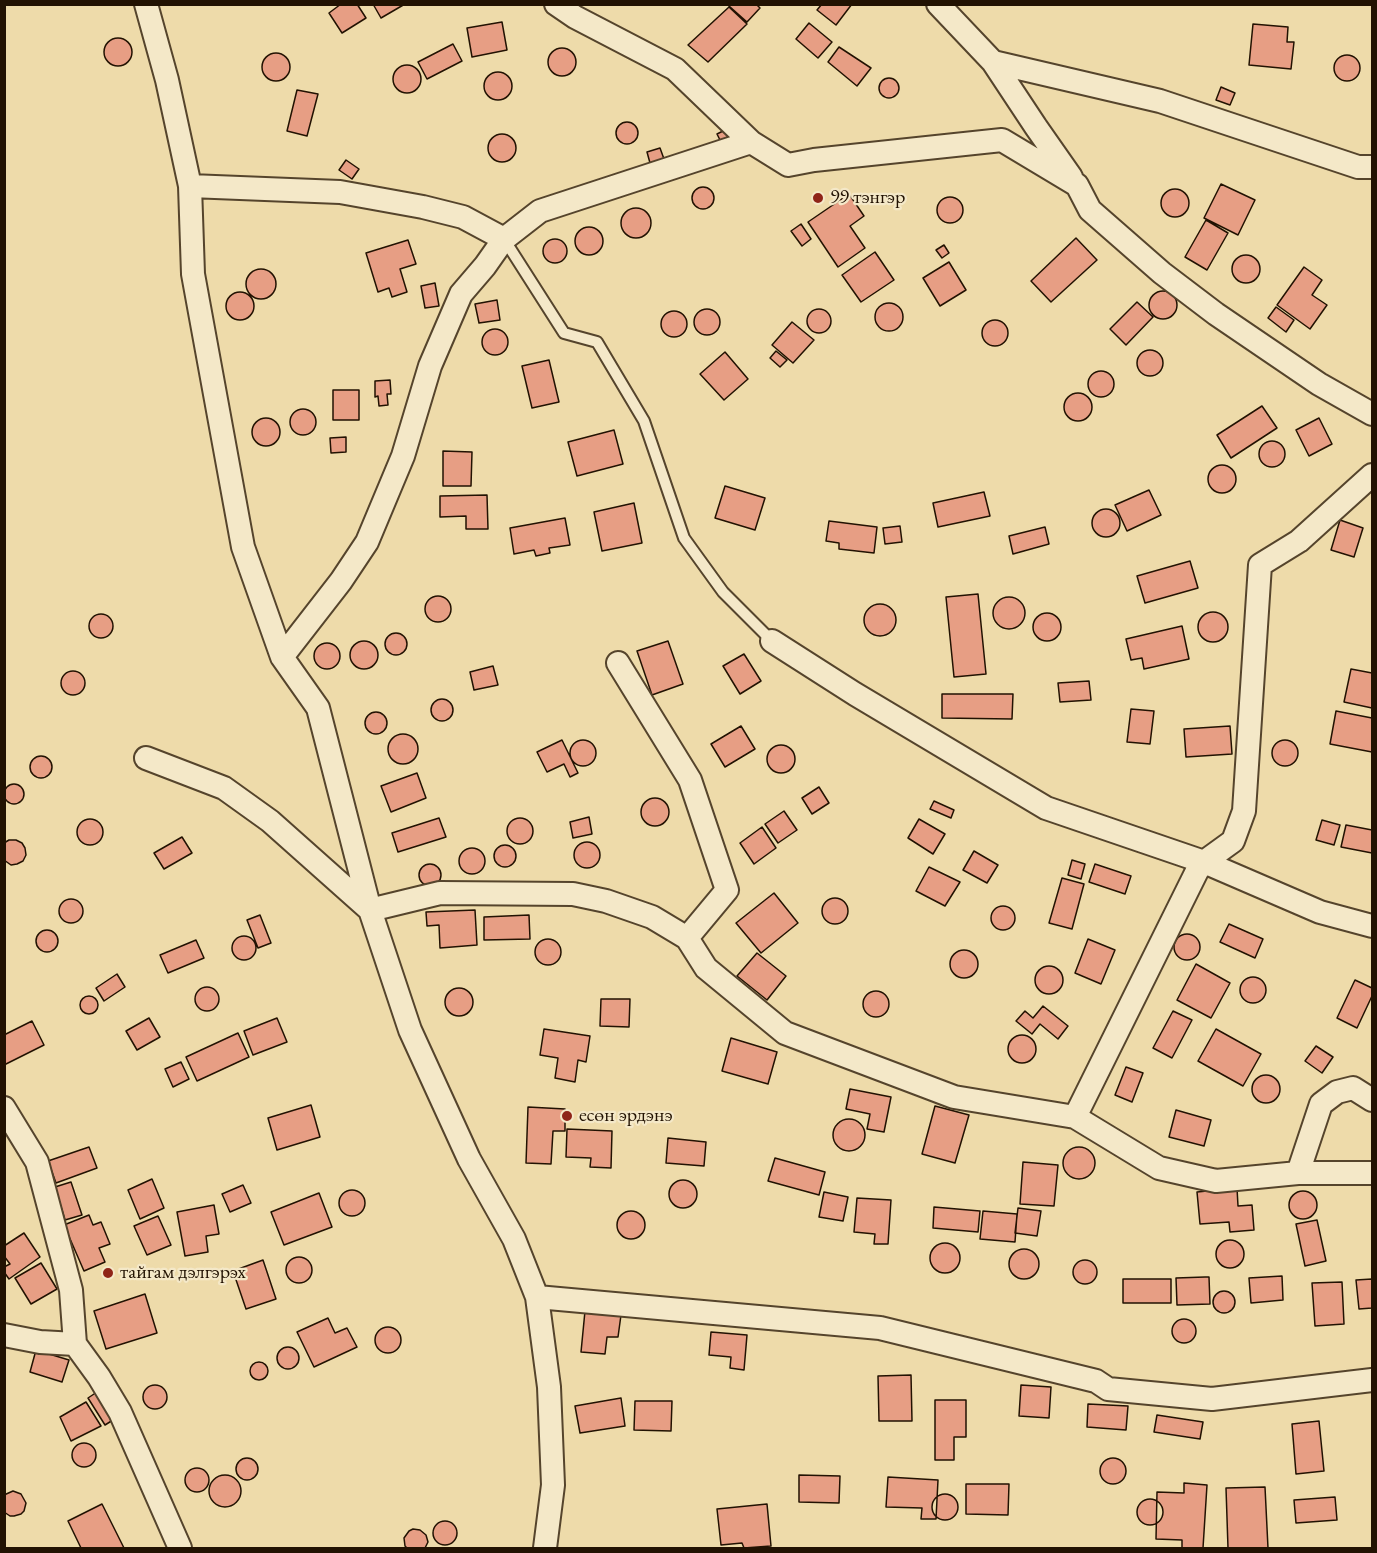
<!DOCTYPE html>
<html>
<head>
<meta charset="utf-8">
<style>
	body { margin:0 }
	#map { position:relative; width:1377px; height:1553px; overflow:hidden; background:#eedbaa; font-family:"EB Garamond",serif }
	canvas { display:block }
	.frame { position:absolute; inset:0; border:6px solid #221202; pointer-events:none }
</style>
</head>
<body>
<div id="map">
<canvas width="1377" height="1553"></canvas>
<div class="frame"></div>
</div>
<script>
const ctx = document.querySelector('canvas').getContext('2d');
ctx.lineJoin = 'round';
function fillPath(path, color) { ctx.fillStyle = color; ctx.fill(path, 'evenodd'); }
function strokePath(path, color, width, dash) { ctx.strokeStyle = color; ctx.lineWidth = width; ctx.lineCap = dash ? 'butt' : 'round'; ctx.setLineDash(dash || []); ctx.stroke(path); }
function drawText(font, color, halo, rows, align = 'center') {
  ctx.font = font + ' "EB Garamond",serif'; ctx.lineWidth = 4.5; ctx.setLineDash([]); ctx.textBaseline = 'middle'; ctx.strokeStyle = halo; ctx.fillStyle = color; for (const [text, x, y, turn = 0] of rows) {
    ctx.save(); ctx.translate(x, y); ctx.rotate((+turn || 0) * Math.PI / 180); ctx.textAlign = isNaN(turn) ? turn : align; if (halo) ctx.strokeText(text, 0, 0); ctx.fillText(text, 0, 0); ctx.restore();
  }
}
const building = new Path2D(`
	M341,4H357L366,18L342,33L329,13Z
	M373,4H405L381,18Z
	M731,4H756L760,8L747,22L729,6Z
	M822,4H852L836,25L817,10Z
	M729,7L747,24L708,62L688,45Z
	M502,22L507,50L472,57L467,28Z
	M809,23L832,42L818,58L796,39Z
	M1253,24L1288,27L1287,42H1294L1291,69L1249,65Z
	M104 52a14 14 0 1 1 28 0a14 14 0 1 1-28 0Z
	M453,44L462,61L427,79L418,62Z
	M839,47L871,68L857,86L828,62Z
	M548 62a14 14 0 1 1 28 0a14 14 0 1 1-28 0Z
	M262 67a14 14 0 1 1 28 0a14 14 0 1 1-28 0Z
	M1334 68a13 13 0 1 1 26 0a13 13 0 1 1-26 0Z
	M393 79a14 14 0 1 1 28 0a14 14 0 1 1-28 0Z
	M484 86a14 14 0 1 1 28 0a14 14 0 1 1-28 0Z
	M879 88a10 10 0 1 1 20 0a10 10 0 1 1-20 0Z
	M1221,87L1235,93L1230,105L1216,100Z
	M297,90L318,94L307,136L287,131Z
	M616 133a11 11 0 1 1 22 0a11 11 0 1 1-22 0Z
	M725,130L729,137L721,142L717,134Z
	M488 148a14 14 0 1 1 28 0a14 14 0 1 1-28 0Z
	M660,148L664,159L650,163L647,152Z
	M346,160L359,169L352,179L339,170Z
	M1221,184L1255,200L1238,235L1204,218Z
	M692 198a11 11 0 1 1 22 0a11 11 0 1 1-22 0Z
	M1161 203a14 14 0 1 1 28 0a14 14 0 1 1-28 0Z
	M849,194L864,216L850,226L865,248L838,267L808,222Z
	M937 210a13 13 0 1 1 26 0a13 13 0 1 1-26 0Z
	M621 223a15 15 0 1 1 30 0a15 15 0 1 1-30 0Z
	M1206,220L1228,233L1207,270L1185,257Z
	M801,224L811,239L802,246L791,231Z
	M575 241a14 14 0 1 1 28 0a14 14 0 1 1-28 0Z
	M1076,238L1097,260L1051,302L1031,281Z
	M543 251a12 12 0 1 1 24 0a12 12 0 1 1-24 0Z
	M408,240L416,264L400,269L407,292L392,297L389,288L378,292L366,253Z
	M944,245L949,253L942,258L936,250Z
	M875,252L894,280L861,302L842,275Z
	M1232 269a14 14 0 1 1 28 0a14 14 0 1 1-28 0Z
	M949,262L966,290L940,306L923,278Z
	M1304,267L1322,280L1312,295L1327,305L1310,329L1277,305Z
	M246 284a15 15 0 1 1 30 0a15 15 0 1 1-30 0Z
	M435,283L439,306L425,308L421,286Z
	M1149 305a14 14 0 1 1 28 0a14 14 0 1 1-28 0Z
	M226 306a14 14 0 1 1 28 0a14 14 0 1 1-28 0Z
	M497,300L500,320L479,323L475,304Z
	M1137,302L1153,317L1126,345L1110,329Z
	M875 317a14 14 0 1 1 28 0a14 14 0 1 1-28 0Z
	M1276,307L1294,320L1286,332L1268,318Z
	M807 321a12 12 0 1 1 24 0a12 12 0 1 1-24 0Z
	M694 322a13 13 0 1 1 26 0a13 13 0 1 1-26 0Z
	M661 324a13 13 0 1 1 26 0a13 13 0 1 1-26 0Z
	M982 333a13 13 0 1 1 26 0a13 13 0 1 1-26 0Z
	M792,322L814,340L793,363L772,345Z
	M482 342a13 13 0 1 1 26 0a13 13 0 1 1-26 0Z
	M1137 363a13 13 0 1 1 26 0a13 13 0 1 1-26 0Z
	M776,351L787,360L780,367L770,358Z
	M725,352L748,379L724,400L700,374Z
	M549,360L559,402L532,408L522,366Z
	M1088 384a13 13 0 1 1 26 0a13 13 0 1 1-26 0Z
	M390,380L391,394H387L388,405L379,406L378,396L375,397V381Z
	M333,390H359V420H333Z
	M1064 407a14 14 0 1 1 28 0a14 14 0 1 1-28 0Z
	M1262,406L1277,428L1231,458L1217,435Z
	M290 422a13 13 0 1 1 26 0a13 13 0 1 1-26 0Z
	M252 432a14 14 0 1 1 28 0a14 14 0 1 1-28 0Z
	M1319,418L1332,444L1309,456L1296,430Z
	M614,430L623,464L577,476L568,442Z
	M346,437V452L331,453L330,438Z
	M1259 454a13 13 0 1 1 26 0a13 13 0 1 1-26 0Z
	M443,451L472,452L471,486H443Z
	M1208 479a14 14 0 1 1 28 0a14 14 0 1 1-28 0Z
	M725,486L765,498L755,530L715,518Z
	M1149,490L1161,515L1127,531L1115,505Z
	M984,492L990,516L938,527L933,503Z
	M487,495L488,529H466V516L440,517V496Z
	M634,503L642,543L602,551L594,512Z
	M1092 523a14 14 0 1 1 28 0a14 14 0 1 1-28 0Z
	M565,518L570,545L549,548L550,553L536,556L534,550L514,554L510,528Z
	M1340,520L1363,528L1354,557L1331,550Z
	M829,521L877,527L874,553L839,549V543L826,541Z
	M900,526L902,542L885,544L883,528Z
	M1045,527L1049,544L1013,554L1009,536Z
	M1190,561L1198,588L1145,603L1137,576Z
	M978,594L986,674L954,677L946,597Z
	M425 609a13 13 0 1 1 26 0a13 13 0 1 1-26 0Z
	M993 613a16 16 0 1 1 32 0a16 16 0 1 1-32 0Z
	M864 620a16 16 0 1 1 32 0a16 16 0 1 1-32 0Z
	M1198 627a15 15 0 1 1 30 0a15 15 0 1 1-30 0Z
	M1033 627a14 14 0 1 1 28 0a14 14 0 1 1-28 0Z
	M89 626a12 12 0 1 1 24 0a12 12 0 1 1-24 0Z
	M1182,626L1189,659L1144,669L1142,658L1131,660L1126,639Z
	M385 644a11 11 0 1 1 22 0a11 11 0 1 1-22 0Z
	M668,641L683,684L652,695L637,651Z
	M350 655a14 14 0 1 1 28 0a14 14 0 1 1-28 0Z
	M314 656a13 13 0 1 1 26 0a13 13 0 1 1-26 0Z
	M744,654L761,681L740,694L723,666Z
	M493,666L498,685L474,690L470,672Z
	M1351,669L1372,673V708L1344,702Z
	M61 683a12 12 0 1 1 24 0a12 12 0 1 1-24 0Z
	M1089,681L1091,700L1060,702L1058,683Z
	M942,694H1013L1012,719L942,718Z
	M431 710a11 11 0 1 1 22 0a11 11 0 1 1-22 0Z
	M1131,709L1154,711L1150,744L1127,742Z
	M1336,711L1372,718V752L1330,744Z
	M365 723a11 11 0 1 1 22 0a11 11 0 1 1-22 0Z
	M741,726L755,749L725,767L711,744Z
	M1230,726L1232,754L1186,757L1184,729Z
	M388 749a15 15 0 1 1 30 0a15 15 0 1 1-30 0Z
	M1272 753a13 13 0 1 1 26 0a13 13 0 1 1-26 0Z
	M562,740L578,773L570,777L564,764L547,772L537,752Z
	M570 753a13 13 0 1 1 26 0a13 13 0 1 1-26 0Z
	M767 759a14 14 0 1 1 28 0a14 14 0 1 1-28 0Z
	M30 767a11 11 0 1 1 22 0a11 11 0 1 1-22 0Z
	M417,773L426,798L391,812L381,786Z
	M4 794a10 10 0 1 1 20 0a10 10 0 1 1-20 0Z
	M819,787L829,803L812,814L802,798Z
	M641 812a14 14 0 1 1 28 0a14 14 0 1 1-28 0Z
	M934,801L954,810L951,818L930,809Z
	M784,811L797,830L778,843L765,824Z
	M589,817L592,834L573,838L570,822Z
	M439,818L446,837L398,852L392,833Z
	M507 831a13 13 0 1 1 26 0a13 13 0 1 1-26 0Z
	M919,819L945,834L933,854L908,838Z
	M77 832a13 13 0 1 1 26 0a13 13 0 1 1-26 0Z
	M1322,820L1340,825L1334,845L1316,840Z
	M1346,825L1372,830V853L1341,847Z
	M762,827L776,848L754,864L740,843Z
	M182,837L192,853L164,869L154,853Z
	M9,840H16L22,843L25,848L26,855L23,861L17,864L11,865L4,860V843Z
	M574 855a13 13 0 1 1 26 0a13 13 0 1 1-26 0Z
	M494 856a11 11 0 1 1 22 0a11 11 0 1 1-22 0Z
	M459 861a13 13 0 1 1 26 0a13 13 0 1 1-26 0Z
	M974,851L998,865L987,883L963,870Z
	M1072,860L1085,864L1081,879L1068,875Z
	M419 875a11 11 0 1 1 22 0a11 11 0 1 1-22 0Z
	M1095,864L1131,876L1125,894L1089,882Z
	M929,867L960,882L945,906L916,891Z
	M1062,878L1084,884L1072,929L1049,923Z
	M774,893L798,923L761,953L736,923Z
	M822 911a13 13 0 1 1 26 0a13 13 0 1 1-26 0Z
	M59 911a12 12 0 1 1 24 0a12 12 0 1 1-24 0Z
	M991 918a12 12 0 1 1 24 0a12 12 0 1 1-24 0Z
	M475,910L477,945L440,948L439,925L427,926L426,912Z
	M260,915L271,943L258,948L247,920Z
	M529,915L530,939L484,940V917Z
	M1229,924L1263,939L1255,958L1220,942Z
	M36 941a11 11 0 1 1 22 0a11 11 0 1 1-22 0Z
	M1174 947a13 13 0 1 1 26 0a13 13 0 1 1-26 0Z
	M232 948a12 12 0 1 1 24 0a12 12 0 1 1-24 0Z
	M535 952a13 13 0 1 1 26 0a13 13 0 1 1-26 0Z
	M1088,939L1115,950L1101,984L1075,973Z
	M196,940L204,958L168,973L160,955Z
	M950 964a14 14 0 1 1 28 0a14 14 0 1 1-28 0Z
	M757,953L786,976L767,1000L737,976Z
	M1196,964L1230,983L1211,1018L1177,1000Z
	M1035 980a14 14 0 1 1 28 0a14 14 0 1 1-28 0Z
	M117,974L125,987L104,1001L96,988Z
	M1240 990a13 13 0 1 1 26 0a13 13 0 1 1-26 0Z
	M1355,980L1372,988V996L1357,1028L1337,1018Z
	M195 999a12 12 0 1 1 24 0a12 12 0 1 1-24 0Z
	M445 1002a14 14 0 1 1 28 0a14 14 0 1 1-28 0Z
	M863 1004a13 13 0 1 1 26 0a13 13 0 1 1-26 0Z
	M80 1005a9 9 0 1 1 18 0a9 9 0 1 1-18 0Z
	M601,999H630L629,1027L600,1026Z
	M1043,1006L1068,1026L1058,1039L1040,1024L1032,1034L1016,1021L1025,1011L1033,1018Z
	M1173,1011L1192,1020L1172,1058L1153,1048Z
	M149,1018L160,1037L137,1050L126,1031Z
	M277,1018L287,1042L253,1055L244,1031Z
	M32,1021L44,1045L4,1065V1035Z
	M544,1029L590,1036L586,1062L578,1060L575,1082L555,1078L558,1058L540,1055Z
	M1216,1029L1261,1054L1243,1086L1198,1061Z
	M238,1033L249,1057L197,1081L186,1057Z
	M1008 1049a14 14 0 1 1 28 0a14 14 0 1 1-28 0Z
	M731,1038L777,1052L768,1084L722,1071Z
	M1316,1046L1333,1057L1322,1073L1305,1061Z
	M181,1062L189,1079L173,1087L165,1069Z
	M1126,1067L1143,1073L1132,1102L1115,1095Z
	M1252 1089a14 14 0 1 1 28 0a14 14 0 1 1-28 0Z
	M850,1089L891,1097L884,1132L867,1129L870,1114L846,1109Z
	M311,1105L320,1137L277,1150L268,1118Z
	M935,1106L969,1115L955,1163L922,1154Z
	M528,1107L565,1109V1131H553L551,1164L526,1163Z
	M1176,1110L1211,1120L1204,1146L1169,1137Z
	M833 1135a16 16 0 1 1 32 0a16 16 0 1 1-32 0Z
	M567,1129L612,1131L611,1168L590,1167L591,1158L566,1157Z
	M668,1138L706,1142L704,1166L666,1163Z
	M89,1147L97,1168L56,1183L48,1161Z
	M1063 1163a16 16 0 1 1 32 0a16 16 0 1 1-32 0Z
	M775,1158L825,1172L819,1195L768,1181Z
	M1023,1162L1058,1165L1054,1206L1020,1204Z
	M152,1179L164,1208L140,1219L128,1190Z
	M669 1194a14 14 0 1 1 28 0a14 14 0 1 1-28 0Z
	M71,1182L82,1215L65,1220L55,1187Z
	M243,1185L251,1203L230,1212L222,1194Z
	M1237,1188L1238,1206L1252,1205L1254,1230L1230,1232L1229,1222L1200,1224L1197,1192Z
	M339 1203a13 13 0 1 1 26 0a13 13 0 1 1-26 0Z
	M1289 1205a14 14 0 1 1 28 0a14 14 0 1 1-28 0Z
	M824,1192L848,1197L843,1221L819,1217Z
	M319,1193L332,1227L284,1245L271,1212Z
	M857,1198L891,1200L888,1244H874L875,1234L854,1232Z
	M214,1205L219,1234L206,1236L208,1252L185,1256L177,1212Z
	M934,1207L980,1211L978,1232L933,1228Z
	M1018,1208L1041,1211L1037,1236L1015,1233Z
	M617 1225a14 14 0 1 1 28 0a14 14 0 1 1-28 0Z
	M983,1211L1017,1214L1015,1242L980,1239Z
	M89,1215L93,1225L101,1222L110,1244L99,1248L105,1262L84,1271L64,1225Z
	M158,1216L171,1245L147,1255L134,1226Z
	M1317,1220L1326,1261L1305,1266L1296,1224Z
	M24,1233L40,1257L9,1279L4,1272V1267L10,1264L4,1256V1246Z
	M1216 1254a14 14 0 1 1 28 0a14 14 0 1 1-28 0Z
	M930 1258a15 15 0 1 1 30 0a15 15 0 1 1-30 0Z
	M1009 1264a15 15 0 1 1 30 0a15 15 0 1 1-30 0Z
	M286 1270a13 13 0 1 1 26 0a13 13 0 1 1-26 0Z
	M263,1260L276,1299L246,1309L233,1271Z
	M1073 1272a12 12 0 1 1 24 0a12 12 0 1 1-24 0Z
	M41,1263L57,1289L31,1304L15,1278Z
	M1282,1276L1283,1300L1251,1303L1249,1278Z
	M1205,1277H1209L1210,1304L1177,1305L1176,1278Z
	M1123,1279H1171V1303H1123Z
	M1372,1279V1308L1359,1309L1356,1280Z
	M1342,1282L1344,1324L1315,1326L1312,1283Z
	M1213 1302a11 11 0 1 1 22 0a11 11 0 1 1-22 0Z
	M145,1294L157,1333L106,1349L94,1311Z
	M585,1311L621,1315L618,1337H607L605,1354L581,1352Z
	M328,1318L335,1333L347,1328L357,1347L314,1367L297,1332Z
	M1172 1331a12 12 0 1 1 24 0a12 12 0 1 1-24 0Z
	M375 1340a13 13 0 1 1 26 0a13 13 0 1 1-26 0Z
	M711,1332L747,1335L744,1370L730,1368L731,1357L709,1355Z
	M277 1358a11 11 0 1 1 22 0a11 11 0 1 1-22 0Z
	M36,1350L69,1360L62,1382L30,1372Z
	M250 1371a9 9 0 1 1 18 0a9 9 0 1 1-18 0Z
	M911,1375L912,1421H879L878,1376Z
	M143 1397a12 12 0 1 1 24 0a12 12 0 1 1-24 0Z
	M1021,1385L1051,1387L1049,1418L1019,1416Z
	M97,1392L113,1420L105,1425L88,1398Z
	M621,1398L625,1426L580,1433L575,1406Z
	M935,1400H966V1437H954V1460H935Z
	M635,1401H672L671,1431L634,1430Z
	M86,1402L101,1426L71,1441L60,1417Z
	M1088,1404L1128,1406L1126,1430L1087,1427Z
	M1157,1415L1203,1422L1200,1439L1154,1432Z
	M1319,1421L1324,1471L1296,1474L1292,1424Z
	M72 1455a12 12 0 1 1 24 0a12 12 0 1 1-24 0Z
	M236 1469a11 11 0 1 1 22 0a11 11 0 1 1-22 0Z
	M1100 1471a13 13 0 1 1 26 0a13 13 0 1 1-26 0Z
	M185 1480a12 12 0 1 1 24 0a12 12 0 1 1-24 0Z
	M209 1491a16 16 0 1 1 32 0a16 16 0 1 1-32 0Z
	M799,1475L840,1476L839,1503L799,1502Z
	M888,1477L938,1480L936,1519H921L922,1508L886,1507Z
	M1184,1483L1207,1485L1203,1548H1182V1540L1156,1539L1157,1492L1184,1493Z
	M966,1484H1009L1008,1515L966,1514Z
	M1265,1487L1268,1548H1228L1226,1488Z
	M13,1491L21,1494L26,1503L24,1511L21,1514L14,1516H10L4,1512V1495Z
	M932 1507a13 13 0 1 1 26 0a13 13 0 1 1-26 0Z
	M1335,1497L1337,1520L1296,1523L1294,1500Z
	M1137 1512a13 13 0 1 1 26 0a13 13 0 1 1-26 0Z
	M102,1504L124,1548H81L68,1521Z
	M767,1504L771,1546L744,1548L742,1543L721,1545L717,1509Z
	M433 1533a12 12 0 1 1 24 0a12 12 0 1 1-24 0Z
	M413,1529L420,1530L426,1535L428,1542L425,1548H407L405,1546L404,1538L409,1531Z`);
fillPath(building, '#e79e84');
strokePath(building, '#221202', 1.5);
const service = new Path2D(`
	M504,239L564,333L597,342L644,421L684,538L723,592L772,641`);
const minor = new Path2D(`
	M146,4L167,80L190,186L193,274L243,547L282,657L318,708L370,910L410,1030L469,1159L514,1239L537,1297L549,1387L553,1485L545,1548
	M556,4L575,17L675,69L751,142L788,165L814,160L1002,140L1077,185L1090,210L1162,273L1216,314L1319,384L1372,414
	M938,4L993,62L1036,127L1071,177
	M993,62L1160,101L1358,167H1372
	M190,186L340,192L423,207L463,217L504,239L540,211L751,142
	M772,641L855,694L1046,808L1204,862L1320,912L1372,926
	M282,657L341,581L367,542L403,456L430,366L461,294L485,266L504,239
	M618,663L690,780L727,890L687,938
	M146,758L224,788L270,821L370,910L440,893L573,894L606,901L652,917L687,938L706,968L785,1033L954,1097L1075,1117L1159,1168L1216,1181L1298,1173H1372
	M4,1108L37,1162L71,1290L75,1344L99,1377L120,1412L180,1548
	M1075,1117L1197,871L1204,862L1233,841L1244,811L1260,565L1299,541L1372,475
	M1298,1173L1321,1104L1337,1092L1353,1088L1372,1100
	M537,1297L880,1328L1096,1381L1108,1389L1212,1399L1372,1380
	M4,1335L40,1342L75,1344`);
strokePath(service, '#55442c', 14);
strokePath(minor, '#55442c', 26);
strokePath(service, '#f4e8c8', 10);
strokePath(minor, '#f4e8c8', 22);
for (const [x, y, r, color] of [
	[818,198,6,"#8f2418"],
	[567,1116,6,"#8f2418"],
	[108,1273,6,"#8f2418"]
]) { const dot = new Path2D(); dot.arc(x, y, r, 0, 2 * Math.PI); ctx.fillStyle = color; ctx.fill(dot); strokePath(dot, '#f4e8c8', 2); }
drawText('20px', '#221202', '#f4e8c8', [
	["99 тэнгэр",830,198],
	["есөн эрдэнэ",579,1116],
	["тайгам дэлгэрэх",120,1273]
], 'left');
</script>
</body>
</html>
